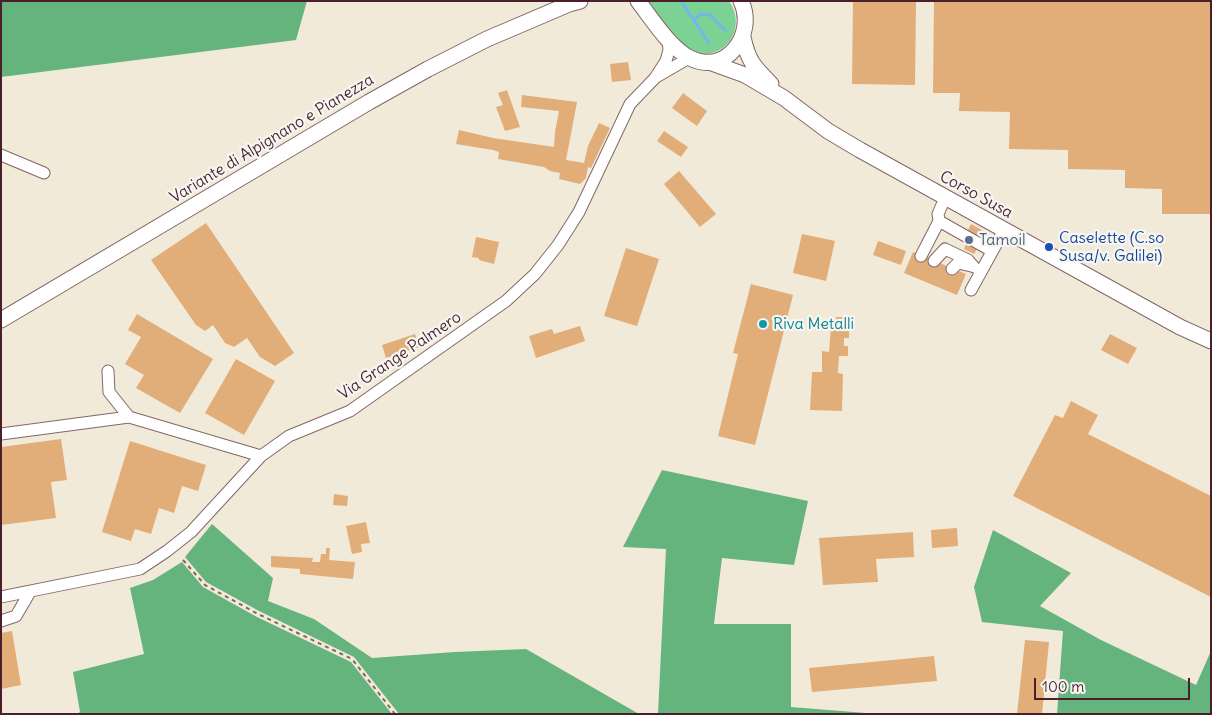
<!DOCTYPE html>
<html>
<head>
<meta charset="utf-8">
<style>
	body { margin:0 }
	#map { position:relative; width:1212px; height:715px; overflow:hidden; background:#f2ead8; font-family:Delius,sans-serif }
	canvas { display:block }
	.frame { position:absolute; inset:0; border:2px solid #4a1f2b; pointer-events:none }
	.scale { position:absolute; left:1034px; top:678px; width:156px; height:22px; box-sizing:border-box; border:2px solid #4a1f2b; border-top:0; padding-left:6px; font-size:15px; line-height:18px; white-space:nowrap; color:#4a1f2b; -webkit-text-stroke:4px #f6f6f2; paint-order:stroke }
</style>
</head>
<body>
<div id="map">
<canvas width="1212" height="715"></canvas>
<div class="frame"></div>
<div class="scale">100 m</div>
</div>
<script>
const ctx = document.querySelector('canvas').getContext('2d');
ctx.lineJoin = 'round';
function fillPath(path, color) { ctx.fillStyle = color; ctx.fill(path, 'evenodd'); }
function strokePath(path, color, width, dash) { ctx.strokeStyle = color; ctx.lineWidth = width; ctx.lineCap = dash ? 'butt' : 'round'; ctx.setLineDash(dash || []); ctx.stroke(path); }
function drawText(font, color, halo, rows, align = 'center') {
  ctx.font = font + ' Delius,sans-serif'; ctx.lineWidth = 4.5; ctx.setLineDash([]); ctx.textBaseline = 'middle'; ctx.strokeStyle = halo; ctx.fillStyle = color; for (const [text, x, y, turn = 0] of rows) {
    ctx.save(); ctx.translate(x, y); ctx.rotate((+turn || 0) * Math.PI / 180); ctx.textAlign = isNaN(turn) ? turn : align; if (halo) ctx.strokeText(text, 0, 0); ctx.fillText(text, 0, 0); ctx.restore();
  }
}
fillPath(new Path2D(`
	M647,1H729C750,31 719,67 688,49C675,41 657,14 647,1Z`), '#7cd295');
fillPath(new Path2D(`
	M1,1H307L296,40L1,77Z
	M662,470L808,501L794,565L722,558L714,624H791V707L878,714H658L666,549L623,547Z
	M212,524L273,578L268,601L314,619L372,658L455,652L526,649L639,714H399L354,657L259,611L206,582L185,557Z
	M993,530L1071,573L1040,606L1101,640L1196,685L1211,651V714H1057L1063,631L982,622L974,587Z
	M182,562L203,587L257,617L351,662L392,714H77L80,712L73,672L144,654L130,588L153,580Z`), '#65b47e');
strokePath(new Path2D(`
	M681,1L709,43
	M694,20L700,14L710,15L726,31`), '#72b7e8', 3);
fillPath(new Path2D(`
	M853,1H916L915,85L852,84Z
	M934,1H1211V214H1162V189L1125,188V170L1068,169V150L1009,149L1010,112L959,111L960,93H933Z
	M628,62L631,80L612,82L610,64Z
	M507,90L520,127L505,131L496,107L503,105L498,93Z
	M683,93L707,111L697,126L672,108Z
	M522,95L577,102L566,160L584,163L588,146L599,123L610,128L591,168L588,167L586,178L580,184L559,179L560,173L550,171L544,167L498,159L499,152L493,150L456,144L459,130L493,138L554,147L555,132L559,111L521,107Z
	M664,131L688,147L681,157L657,141Z
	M679,171L716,214L700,227L664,184Z
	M206,223L294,353L275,366L260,357L247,338L234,347L225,343L213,325L205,331L196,325L151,260Z
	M971,224L982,230L976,240L966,234Z
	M802,234L835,241L826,281L793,273Z
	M476,237L499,242L494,264L479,260V258L472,257Z
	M878,241L906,251L901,265L873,255Z
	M966,244L977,249L974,254L964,249Z
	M626,248L659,259L637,326L604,316Z
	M913,252L966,274L957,295L904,273Z
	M751,284L793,295L755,445L718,436L738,354L733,353Z
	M137,314L213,359L180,413L136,388L144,375L125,364L141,337L128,330Z
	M836,317H845L844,326H849V338H844V346H848V356H839L838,373L843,374L842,411L810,410L812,372H822V351L829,352L831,326H835Z
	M580,326L585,341L536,358L529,336L552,329L554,334Z
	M415,334L419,347L386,358L382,345Z
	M1110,334L1137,348L1128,364L1101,350Z
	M236,359L275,381L244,435L205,413Z
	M1071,401L1098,415L1088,434L1211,496V597L1013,496L1055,415L1063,418Z
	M61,439L67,480L51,482L56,518L1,525V447Z
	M130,441L206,465L198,491L182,486L174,513L159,508L151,534L135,529L131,541L102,532Z
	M334,494L348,496L347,506L333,505Z
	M366,522L370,543L361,544L362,552L352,554L346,526Z
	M957,528L958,546L932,548L931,530Z
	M913,532L914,557L876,559L878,582L823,585L819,538Z
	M326,548H330L329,560L355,562L353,579L300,574V569L271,567V556L313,558L312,562H320L321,554H326Z
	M12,631L21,685L1,689V633Z
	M1025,640L1049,642L1042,714H1017Z
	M934,656L937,681L812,692L809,668Z`), '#e1ad78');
const minor = new Path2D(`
	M658,76L689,58
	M1,155L44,173
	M945,198L938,214L939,221L992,251
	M921,256L939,221
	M934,261L945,249L968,260L974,267
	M952,269L958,263L971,266
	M971,290L1004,230
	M108,371L109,392L129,417
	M1,434L129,417L261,456
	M1,597L140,569L167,551L191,532L261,456L289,436L350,411L506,301L535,274L558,245L579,212L630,104L655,78L666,61L669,50L668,39
	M1,621L16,616L30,592`);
const major = new Path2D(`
	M638,1C652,19 670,48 690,58C725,76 757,35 741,1
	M743,37C748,61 754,67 771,84
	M709,62L745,75L784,98L828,131L860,150L1180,327L1211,341
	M1,320L369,102L428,69L487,39L569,4L580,1`);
strokePath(minor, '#856668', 13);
strokePath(major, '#856668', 17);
strokePath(new Path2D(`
	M183,560L205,585L258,614L352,659L395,714`), '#856668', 2, [4, 4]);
strokePath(minor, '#fff', 11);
strokePath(major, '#fff', 15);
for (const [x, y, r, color] of [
	[969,240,5,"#5c6f8a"],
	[1049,247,5,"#1a4fb4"],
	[763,324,5,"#0f9aa8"]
]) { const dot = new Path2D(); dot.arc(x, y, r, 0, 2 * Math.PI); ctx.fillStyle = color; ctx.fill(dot); strokePath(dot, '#f6f6f2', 2); }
drawText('16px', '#4a1f2b', '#f6f6f2', [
	["Variante di Alpignano e Pianezza",272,139,-31],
	["Corso Susa",976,195,29],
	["Via Grange Palmero",400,356,-34]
]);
drawText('16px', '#164399', '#f6f6f2', [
	["Caselette (C.so",1059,238],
	["Susa/v. Galilei)",1059,256]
], 'left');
drawText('16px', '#4e5e75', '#f6f6f2', [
	["Tamoil",979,240]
], 'left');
drawText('16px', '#0d838f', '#f6f6f2', [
	["Riva Metalli",773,324]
], 'left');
</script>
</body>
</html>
